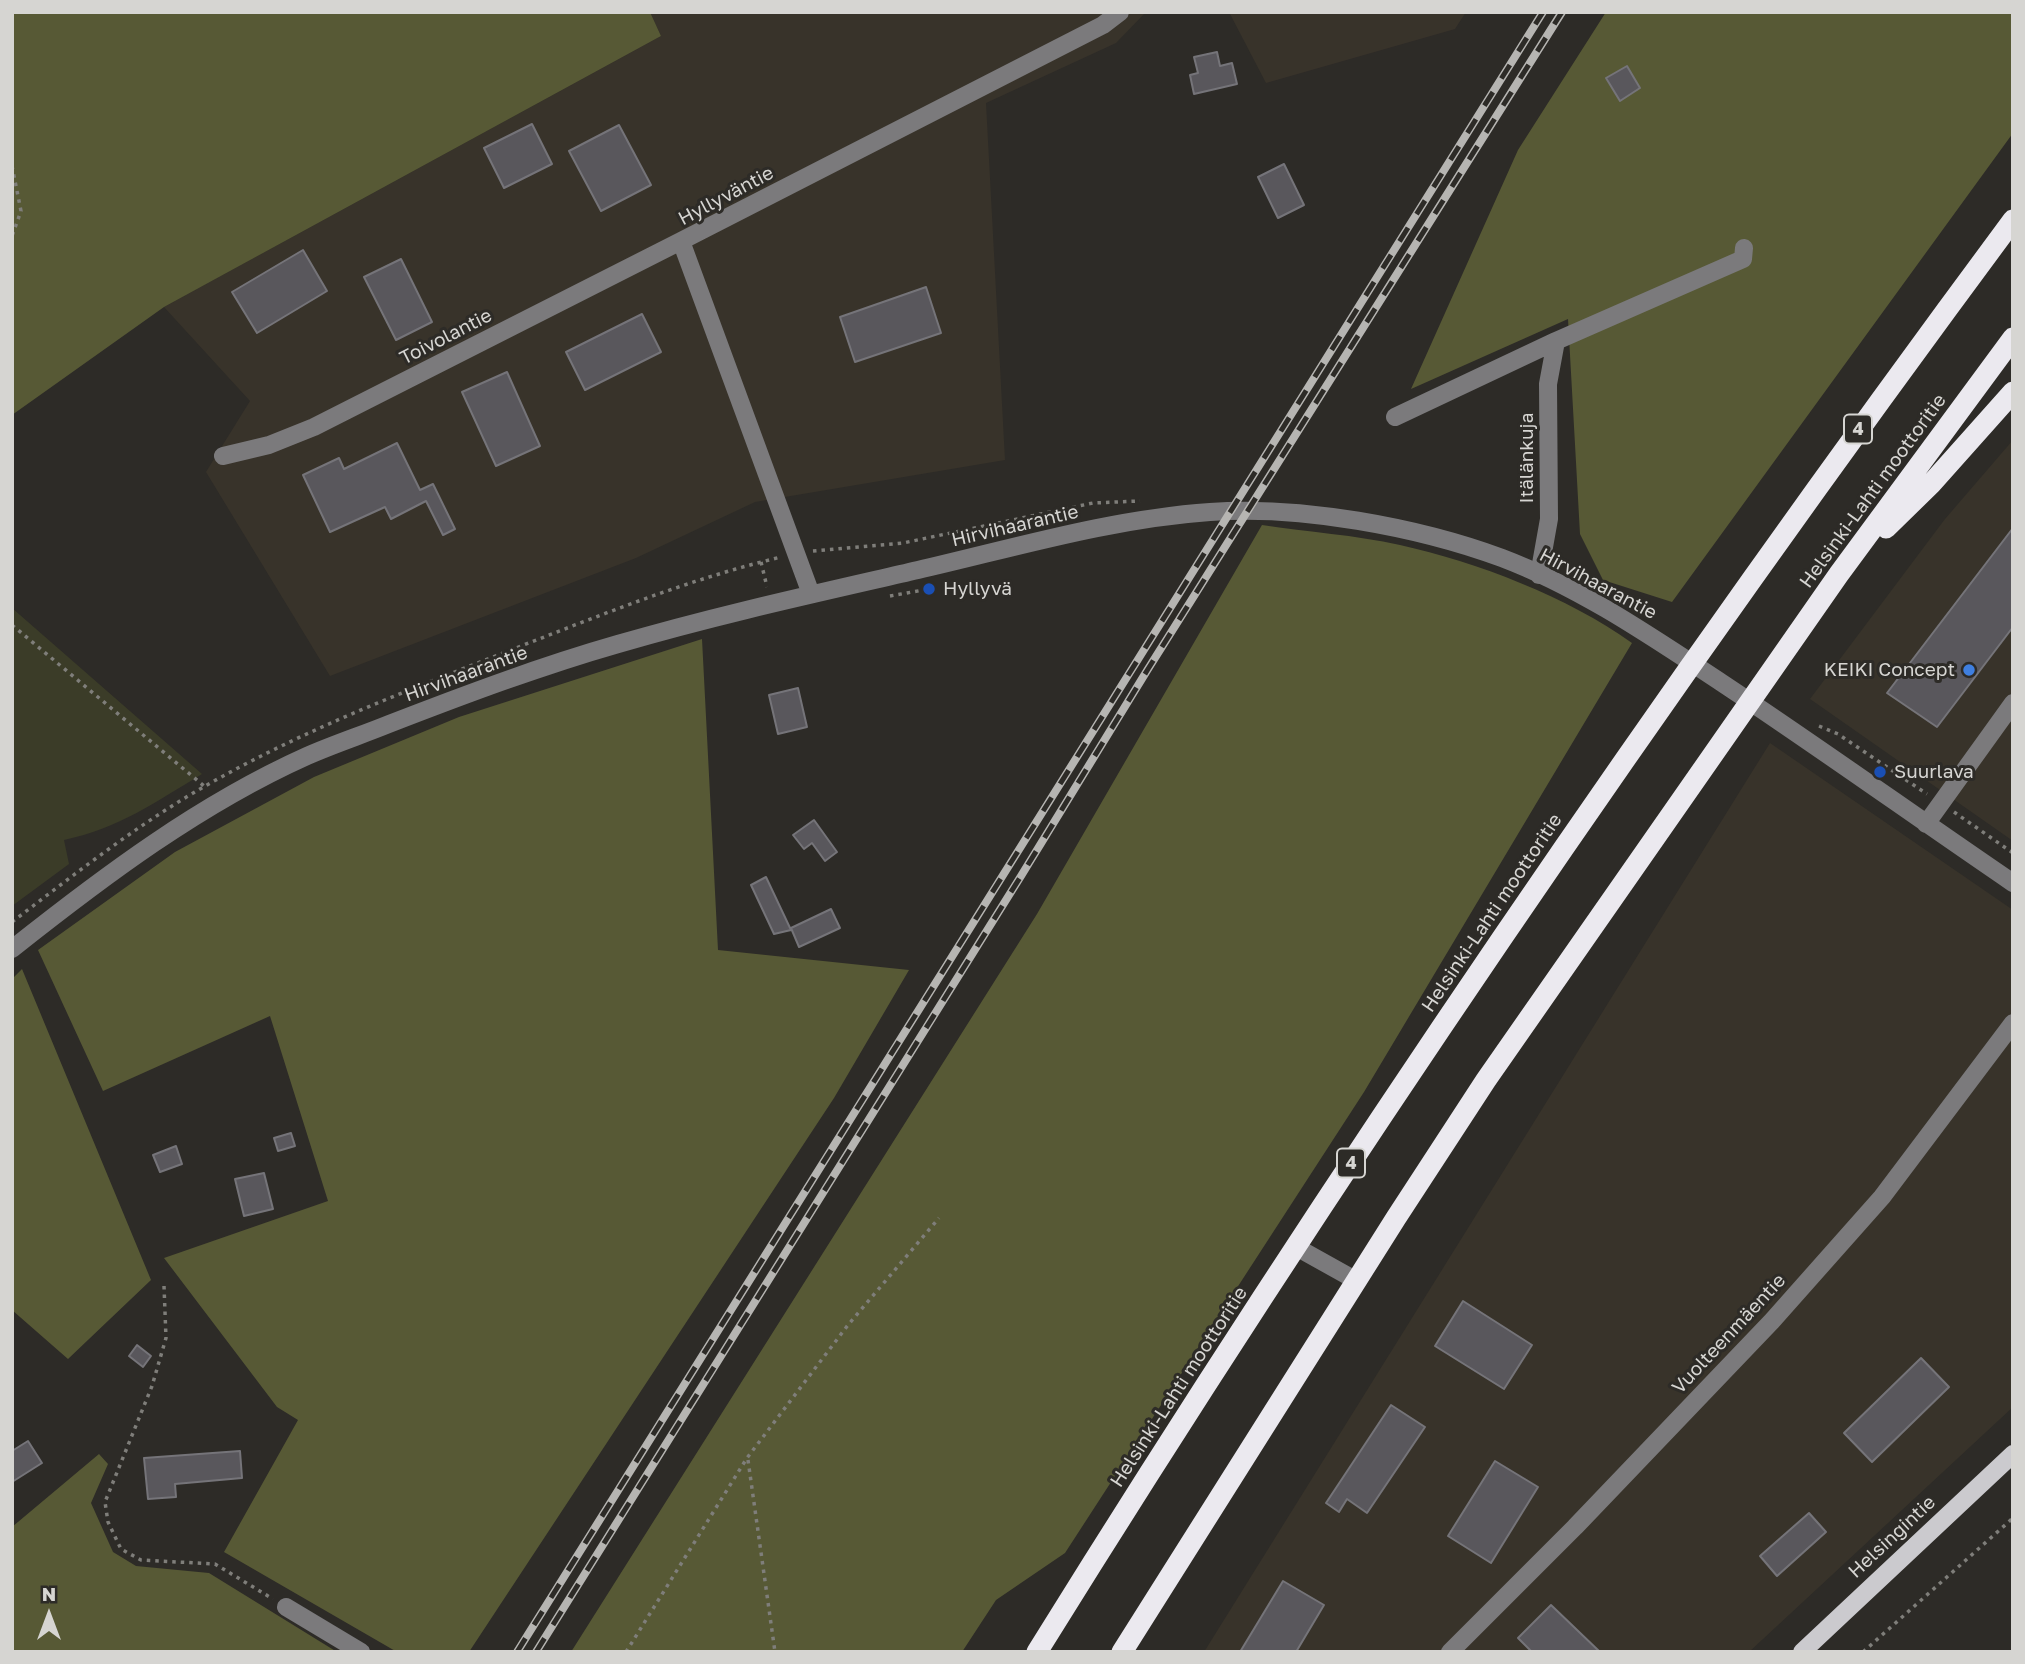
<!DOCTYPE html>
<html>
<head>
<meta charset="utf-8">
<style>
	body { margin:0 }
	#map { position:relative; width:2025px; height:1664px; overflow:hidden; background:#2d2b27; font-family:"Golos Text",sans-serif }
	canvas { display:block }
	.frame { position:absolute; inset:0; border:14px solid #d6d5d2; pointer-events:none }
	.north { position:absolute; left:14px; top:1580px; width:70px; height:70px; -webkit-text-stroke:5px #2d2b27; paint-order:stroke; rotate:0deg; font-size:19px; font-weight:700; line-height:28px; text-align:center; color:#d6d5d2 }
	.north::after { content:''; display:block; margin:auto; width:24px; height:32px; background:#d6d5d2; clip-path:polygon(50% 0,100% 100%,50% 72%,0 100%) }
</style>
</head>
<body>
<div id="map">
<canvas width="2025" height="1664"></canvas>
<div class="frame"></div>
<div class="north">N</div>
</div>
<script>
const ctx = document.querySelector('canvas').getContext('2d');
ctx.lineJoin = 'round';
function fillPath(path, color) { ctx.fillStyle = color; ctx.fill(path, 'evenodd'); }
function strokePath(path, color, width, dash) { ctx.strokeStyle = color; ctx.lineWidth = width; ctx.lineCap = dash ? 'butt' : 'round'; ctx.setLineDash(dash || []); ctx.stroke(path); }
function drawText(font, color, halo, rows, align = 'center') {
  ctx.font = font + ' "Golos Text",sans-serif'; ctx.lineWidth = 6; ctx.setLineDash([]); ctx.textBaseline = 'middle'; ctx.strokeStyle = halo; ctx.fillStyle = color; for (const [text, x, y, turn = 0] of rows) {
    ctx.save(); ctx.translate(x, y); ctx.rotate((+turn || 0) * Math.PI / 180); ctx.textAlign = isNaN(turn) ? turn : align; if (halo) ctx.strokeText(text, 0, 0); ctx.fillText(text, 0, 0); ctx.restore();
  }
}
fillPath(new Path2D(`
	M650,12H1146L1116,43L986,103L1005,460L755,502L636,558L330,676L206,472L250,401L164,307L661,36Z
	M1229,12H1466L1455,29L1266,83Z
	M2013,440V841L1810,699L1945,519Z
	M1770,743L2013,910V1407L1749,1652H1204Z`), '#38332a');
fillPath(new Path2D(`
	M12,608L202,774C154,803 119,828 64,840L69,864L12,906Z`), '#3b3c28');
fillPath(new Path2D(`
	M12,12H650L661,36L164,307L12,415Z
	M1606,12H2013V133L1672,602L1603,580L1580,534L1568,319L1411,389L1518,150Z
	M1262,525C1308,532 1355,535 1400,545C1477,562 1568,597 1632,643L1364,1092L1065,1553L996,1600L962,1652H571L1037,914Z
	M702,639L718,950L909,970L834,1098L469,1652H397L224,1552L298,1420L277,1407L164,1258L328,1201L270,1016L103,1091L38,950L175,852L314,777L459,717Z
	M22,969L151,1280L68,1359L12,1310V979Z
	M99,1454L108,1464L91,1503L113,1552L136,1566L209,1573L337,1652H12V1527Z`), '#575935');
const building = new Path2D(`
	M1217,52L1220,66L1232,63L1237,84L1194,94L1190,75L1198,73L1194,57Z
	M1627,66L1640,88L1620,101L1606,78Z
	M532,124L552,164L504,188L484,148Z
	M619,125L651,185L601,211L569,151Z
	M1284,164L1304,205L1278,218L1258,177Z
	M303,250L327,291L257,333L232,292Z
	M401,259L432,322L396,340L364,277Z
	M926,287L941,333L855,362L840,317Z
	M642,314L661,352L585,390L566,352Z
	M507,372L540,446L496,466L462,392Z
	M397,443L420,490L433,484L455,529L443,535L426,501L391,519L385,507L330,532L303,475L339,458L344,469Z
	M2013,528V627L1937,727L1887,693Z
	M798,688L807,727L778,734L769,695Z
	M814,820L837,852L825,861L812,843L804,849L793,835Z
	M766,877L791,930L774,934L751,885Z
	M831,909L840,928L799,947L791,928Z
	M291,1133L295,1146L278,1151L274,1138Z
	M176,1146L182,1164L160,1172L153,1155Z
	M264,1173L273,1209L244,1216L235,1179Z
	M1463,1301L1532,1345L1504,1389L1435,1346Z
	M137,1345L151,1356L143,1367L129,1356Z
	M1921,1358L1949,1387L1872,1462L1844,1433Z
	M1391,1405L1425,1427L1367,1513L1347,1499L1339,1512L1326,1503Z
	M28,1441L42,1463L12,1482V1451Z
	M240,1451L242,1478L175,1484L176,1497L148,1499L144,1458Z
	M1495,1461L1538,1487L1491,1563L1448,1536Z
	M1809,1513L1826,1532L1777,1576L1760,1556Z
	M1283,1581L1324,1605L1296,1652H1240Z
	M1551,1605L1600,1652H1532L1518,1638Z`);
fillPath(building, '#59575c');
strokePath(building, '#757479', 2);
strokePath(new Path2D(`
	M12,166L21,211L12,236
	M813,551L903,543L1093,503L1140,501
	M761,562L767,587
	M890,596L929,589
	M12,625L204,786
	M1819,726L1838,734L1927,794
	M1954,812L2013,853
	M12,922C75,874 138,824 207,785C305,729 411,689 516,648C603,614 690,579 781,557
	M164,1286L166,1338L152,1386L105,1502L108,1522L121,1549L141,1560L215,1564L273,1599
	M748,1460L775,1652
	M626,1652L747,1458L848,1325L939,1218
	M1863,1652L2013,1518`), '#7f7e7a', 3.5, [3.5, 5]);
strokePath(new Path2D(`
	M1395,417L1556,341
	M223,456L269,445L314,427L681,241
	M1539,575L1549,519L1548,384L1556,341L1743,259L1744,248
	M811,594L681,241L1103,25L1120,12
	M1926,824L2013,703
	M12,949C104,876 200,804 307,756C334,744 362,735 389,724C464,695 541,666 618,644C717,615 818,593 918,570C1014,548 1110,519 1210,512C1299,505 1418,527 1502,558C1581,588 1652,637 1722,683C1820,748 1916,817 2013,883
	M1296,1247L1357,1281
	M286,1607L361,1652
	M1450,1652L1575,1527L1772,1321L1882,1197L2013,1023`), '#7b7a7c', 18);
strokePath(new Path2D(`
	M1802,1652L2013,1454`), '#cbcace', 18);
strokePath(new Path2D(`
	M1886,528L1931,484L2013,392
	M1037,1652C1342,1161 1669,684 2013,220
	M1122,1652L1396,1218L1486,1080L1839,574L2013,338`), '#ebe9ef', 21);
const rail = new Path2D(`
	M517,1652L1543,12
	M536,1652L1021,876L1148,669L1562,12`);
strokePath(rail, '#b6b5b2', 8);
strokePath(rail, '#2d2b27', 5, [16]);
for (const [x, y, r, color] of [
	[929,589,7,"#1a4fb4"],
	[1969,670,7,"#3f7fe0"],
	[1880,772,7,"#1a4fb4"]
]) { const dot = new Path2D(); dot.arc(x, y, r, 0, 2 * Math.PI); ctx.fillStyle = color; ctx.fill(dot); strokePath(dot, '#2d2b27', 2.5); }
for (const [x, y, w] of [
	[1858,429,28],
	[1351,1163,28]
]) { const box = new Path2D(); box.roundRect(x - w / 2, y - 14.5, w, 29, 5); ctx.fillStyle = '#2d2b27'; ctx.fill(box); strokePath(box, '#d6d5d2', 2); }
drawText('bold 18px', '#d6d5d2', null, [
	["4",1858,429],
	["4",1351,1163]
]);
drawText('19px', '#d6d5d2', '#2d2b27', [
	["Hyllyväntie",726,196,-28],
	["Toivolantie",446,337,-27],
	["Itälänkuja",1527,458,-90],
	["Helsinki-Lahti moottoritie",1873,491,-54],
	["Hirvihaarantie",1015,526,-13],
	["Hirvihaarantie",1598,584,28],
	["Hirvihaarantie",466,674,-20],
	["Helsinki-Lahti moottoritie",1492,913,-56],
	["Vuolteenmäentie",1729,1334,-47],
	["Helsinki-Lahti moottoritie",1179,1387,-57],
	["Helsingintie",1892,1537,-43]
]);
drawText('19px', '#d6d5d2', '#2d2b27', [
	["Hyllyvä",943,589],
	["KEIKI Concept",1955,670,"right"],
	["Suurlava",1894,772]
], 'left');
</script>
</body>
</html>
